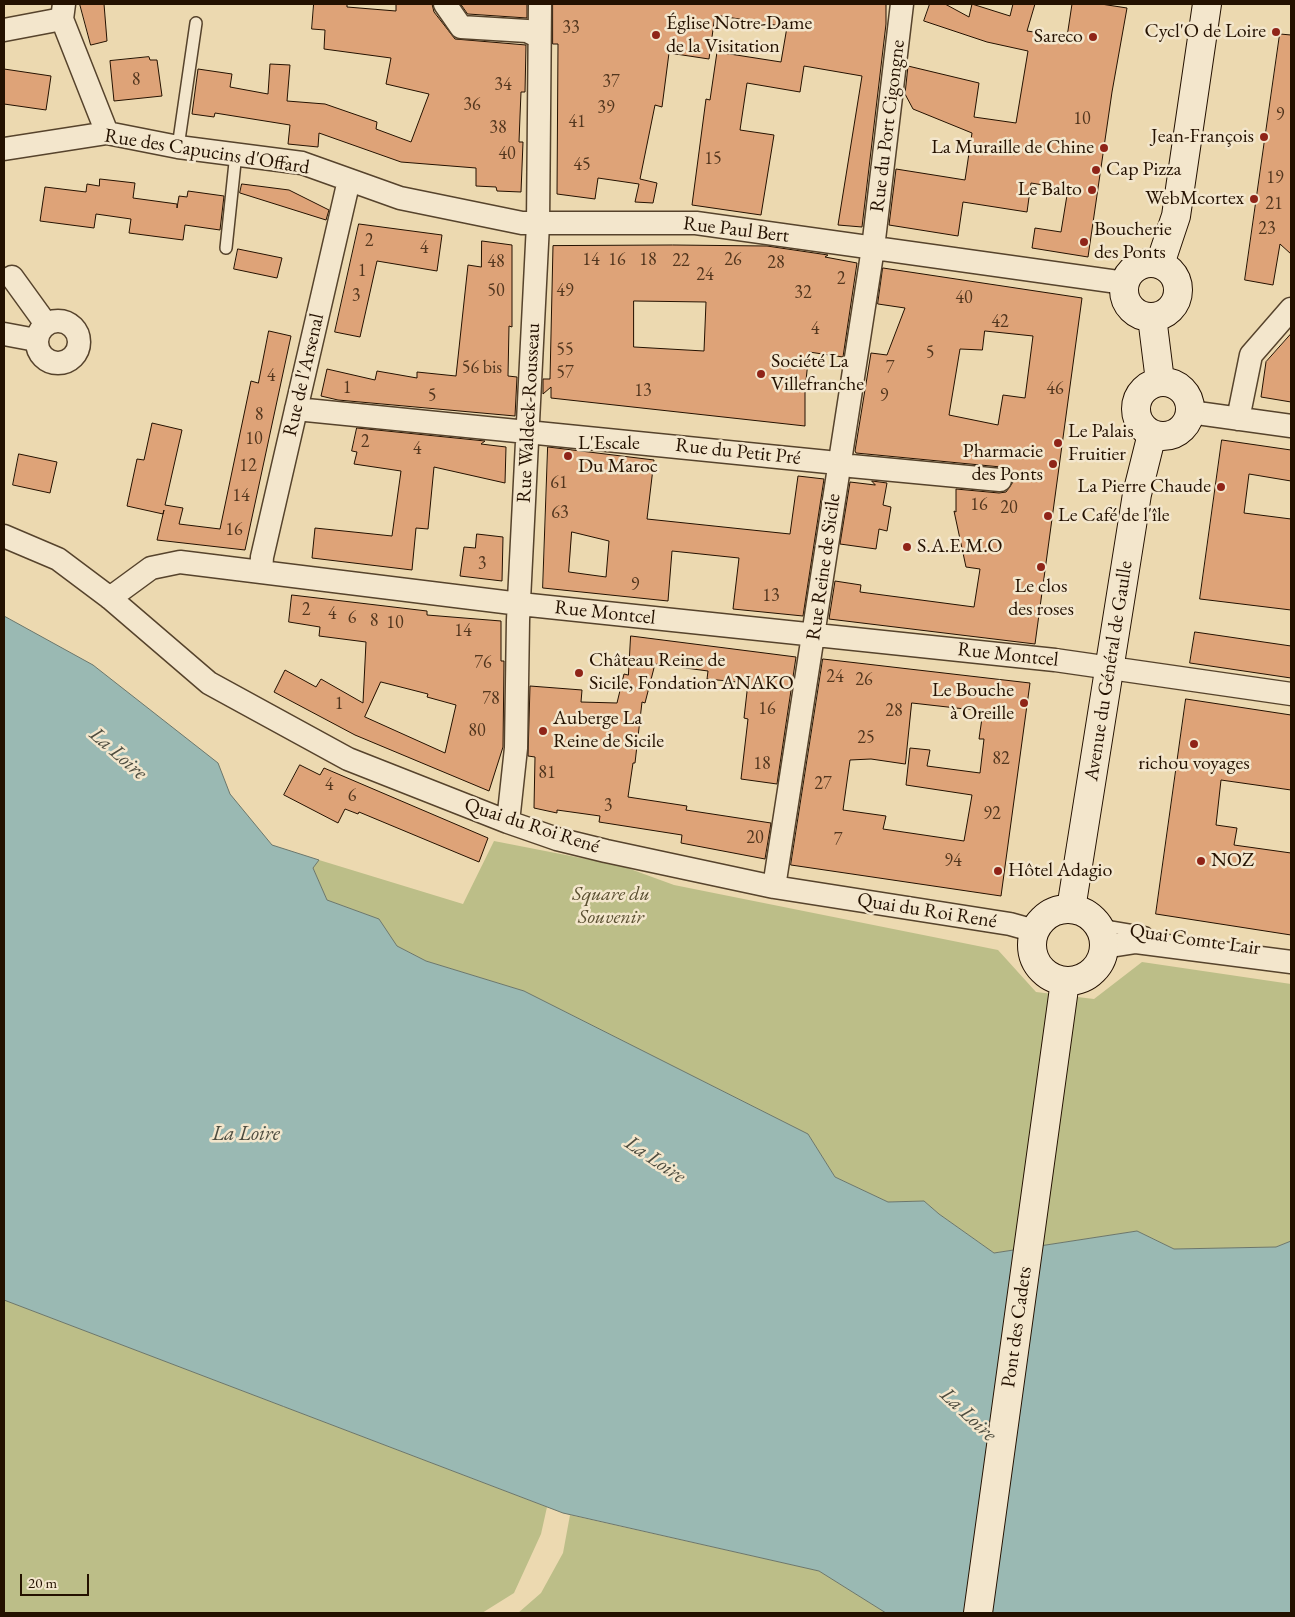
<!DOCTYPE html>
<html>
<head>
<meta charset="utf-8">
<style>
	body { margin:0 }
	#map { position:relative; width:1295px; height:1617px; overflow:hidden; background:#ecd9b0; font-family:"EB Garamond",serif }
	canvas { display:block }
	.frame { position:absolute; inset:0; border:5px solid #241100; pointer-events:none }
	.scale { position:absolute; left:20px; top:1574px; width:69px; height:22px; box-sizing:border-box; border:2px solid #241100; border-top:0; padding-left:6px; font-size:15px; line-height:18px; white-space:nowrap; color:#241100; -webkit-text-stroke:4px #f3e6cc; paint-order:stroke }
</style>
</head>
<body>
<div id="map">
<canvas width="1295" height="1617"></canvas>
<div class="frame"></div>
<div class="scale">20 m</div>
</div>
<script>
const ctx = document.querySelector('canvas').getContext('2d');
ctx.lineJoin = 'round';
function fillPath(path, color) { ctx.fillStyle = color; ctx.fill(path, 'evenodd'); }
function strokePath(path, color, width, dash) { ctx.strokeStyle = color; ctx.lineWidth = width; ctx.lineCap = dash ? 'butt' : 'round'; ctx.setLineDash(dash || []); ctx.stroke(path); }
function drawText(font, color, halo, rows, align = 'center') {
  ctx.font = font + ' "EB Garamond",serif'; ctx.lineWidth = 5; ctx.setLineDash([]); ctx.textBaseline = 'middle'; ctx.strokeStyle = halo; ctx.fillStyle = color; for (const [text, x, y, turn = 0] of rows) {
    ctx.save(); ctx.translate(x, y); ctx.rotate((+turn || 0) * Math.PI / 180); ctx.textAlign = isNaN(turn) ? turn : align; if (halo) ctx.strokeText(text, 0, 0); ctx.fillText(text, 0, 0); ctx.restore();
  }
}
fillPath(new Path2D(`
	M494,841L622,866L674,885L998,950L1036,992L1094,999L1142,962L1291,984V1241L1276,1247L1174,1249L1137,1231L994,1253L939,1214L924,1201L888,1202L835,1177L808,1134L524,991L426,961L397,946L379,919L327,900L313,868L319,860L463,904Z
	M4,1300L547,1507L541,1534L514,1593L482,1613H4Z
	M570,1515L819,1571L886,1613H518L541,1593L563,1553Z`), '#bcbe88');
const water = new Path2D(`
	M4,616L93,665L218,763L230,794L272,845L319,860L313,868L327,900L379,919L397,946L426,961L524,991L808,1134L835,1177L888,1202L924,1201L939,1214L994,1253L1137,1231L1174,1249L1276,1247L1291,1241V1613H886L819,1571L563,1513L4,1300Z`);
fillPath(water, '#9ab9b3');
strokePath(water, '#6b766b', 1);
const building = new Path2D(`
	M80,4H104L107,41L91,45Z
	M314,4H347V7L396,11V4H432L434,12L455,39L526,45L525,92H521L520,116L519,142H523L521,192L497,191L496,187L476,186V168L401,162L319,133L318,147L288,144L290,125L215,113L214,117L192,114L198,69L232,74L230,87L268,94L270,64L290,65L287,101L325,104L377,122L376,129L411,142L429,94L386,84L391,58L324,49L325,30L312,29Z
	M461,4H527V18L468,14Z
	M553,4H886V24L862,227L838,225L862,76L804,66L800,92L747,83L740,130L774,135L761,215L692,205L706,99L710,100L717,52L781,62L787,27L715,15L709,59L669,53L662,107L655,105L640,179L657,183L653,203L635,202L639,184L598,178L595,199L557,194L558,44H553Z
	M930,4H945L969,17L972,4L1010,16L1013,4H1035L1027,31L1067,37L1072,4H1101L1127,8L1112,92L1088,257L1032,248L1035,228L1061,232L1068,189L1031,183L1027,212L963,202L958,236L889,225L896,169L965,180L972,133L913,109L905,94L908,66L979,83L974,117L1016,123L1028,51L987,42L924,21Z
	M1280,34L1291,35V254L1280,244L1273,285L1245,280Z
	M149,57L150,60H157L162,96L114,101L110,61Z
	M4,69L51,76L46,110L4,104Z
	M100,179L135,183L133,198L177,204V208L179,196L187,197L188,191L224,196L220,230L185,225L183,240L129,233L131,219L96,214L94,228L40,221L45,187L86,192L87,184L99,186Z
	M242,184L289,190L329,210L326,220L240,193Z
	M359,224L442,235L437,271L377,261L360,337L335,332Z
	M482,241L512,245V327L509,326L508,376L517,377L515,416L338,400L321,396L327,369L375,380L377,371L417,378V372L456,376L468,265L481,267Z
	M673,245L767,246L828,255L825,257L857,263L843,357L809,352L805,390V426L551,398V387L543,394V379H550L553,246ZM634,301L706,302L704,351L634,347Z
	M238,249L282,258L277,278L234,269Z
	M883,268L1082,298L1035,644L829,619L835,581L861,585L860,592L974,607L980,569L966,567L954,511L956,512V489L999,493L1006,492L1013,482L1012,474L1001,467L856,453L855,451L871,353L887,355L905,308L878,304ZM985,331L1033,336L1025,398L1003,395L998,425L949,415L960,349L982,350Z
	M269,331L291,336L245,550L157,540L164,510L163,514L127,506L137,459L144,460L152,423L182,430L165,505L183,508L179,524L220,529L251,381L258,383Z
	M1291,334V402L1261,397L1266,362Z
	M357,428L485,441L481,444L506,447L505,483L434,467L428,529L416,528L412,570L312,558L315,528L392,536L401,471L354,464L357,452L352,451Z
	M1222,440L1291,450V481L1249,474L1244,513L1291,519V610L1200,599Z
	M548,447L654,460L647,519L790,534L798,476L824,479L803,616L733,609L739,558L672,551L668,601L543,588ZM572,532L609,541L606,577L569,572Z
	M19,454L57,462L50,493L13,485Z
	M872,481L887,483L883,505L891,507L887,531L879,529L876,549L840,544L850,482L875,485Z
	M477,534L503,537L502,581L460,576L464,547L475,548Z
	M292,595L427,611V615L501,621V661H504L503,747L489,791L355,735L274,692L285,670L316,687L321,679L363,703L366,642L319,636L320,627L289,622ZM381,682L428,694L427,697L456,705L445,753L365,717Z
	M1195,632L1291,646V678L1190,663Z
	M631,636L796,657L777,784L741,779L748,719L744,718L748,683L707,679L708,671L655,664L645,703L642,702L635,763H633L628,797L687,806L686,810L771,823L765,859L681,843L682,835L599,822L600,816L557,810V813L534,808L535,757L528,756L530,686L582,690L581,702L617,703L624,674L628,675Z
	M823,659L1030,683L1001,896L791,865ZM912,703L983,711L979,739H984L980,773L927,766L930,750L910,748L906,785L972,795L964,841L883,829L886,816L843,810L850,760L871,759L905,764Z
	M1186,699L1291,715V790L1221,780L1216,825L1237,828L1234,845L1291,853V935L1156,914Z
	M300,765L320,775L324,768L488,838L479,862L359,812L358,814L345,809L338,823L284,795Z`);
fillPath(building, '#dea378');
strokePath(building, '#241100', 1);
const lane = new Path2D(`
	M178,147L196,23
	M226,248L236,153
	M1099,925L1146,933`);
const street = new Path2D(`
	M64,4L62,19L107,133
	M445,4L461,27L527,31L539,37
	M4,30L62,19
	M4,149L107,133L178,147L302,163L400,198L522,223H696L1125,283
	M12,277L46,324
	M37 342a21 21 0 1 1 42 0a21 21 0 1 1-42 0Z
	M4,334L36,340
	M296,409L828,462L851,466L1000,480
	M1190,412L1291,426
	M1238,419L1251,355L1291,309
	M4,536L58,559L110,598L209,683L348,759L508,822L557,839L606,851L774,887L1010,924L1035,931
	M261,572L262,557L349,180
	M110,598L151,568L180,562L520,604L1055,660L1291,694
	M508,822L516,748L518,620L538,224L540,4
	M774,887L873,248L902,4
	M1104,947L1136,942L1291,962`);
const secondary = new Path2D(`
	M1124 290a27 27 0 1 1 54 0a27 27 0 1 1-54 0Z
	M1160,264L1176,216L1207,4
	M1152,317L1160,381
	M1136 409a27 27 0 1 1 54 0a27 27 0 1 1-54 0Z
	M1032 945a36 36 0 1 1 72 0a36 36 0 1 1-72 0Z
	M1071,909L1137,494L1152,434
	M978,1613L1065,981`);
strokePath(lane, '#56432c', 14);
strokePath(street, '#56432c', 25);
strokePath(secondary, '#241100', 30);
strokePath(lane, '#f3e6cc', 11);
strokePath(street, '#f3e6cc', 22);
strokePath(secondary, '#f3e6cc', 28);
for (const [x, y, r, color] of [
	[1276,32,5,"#8f2418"],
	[656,35,5,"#8f2418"],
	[1093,37,5,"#8f2418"],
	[1264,137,5,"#8f2418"],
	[1104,148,5,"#8f2418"],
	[1096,170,5,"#8f2418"],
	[1092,190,5,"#8f2418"],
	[1254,199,5,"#8f2418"],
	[1084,242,5,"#8f2418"],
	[761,374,5,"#8f2418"],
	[1058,443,5,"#8f2418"],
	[568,456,5,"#8f2418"],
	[1053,464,5,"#8f2418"],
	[1221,487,5,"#8f2418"],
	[1048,516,5,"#8f2418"],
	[907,547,5,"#8f2418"],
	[1041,567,5,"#8f2418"],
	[579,673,5,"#8f2418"],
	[1024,703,5,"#8f2418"],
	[543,731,5,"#8f2418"],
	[1194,744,5,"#8f2418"],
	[1201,861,5,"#8f2418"],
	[998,871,5,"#8f2418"]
]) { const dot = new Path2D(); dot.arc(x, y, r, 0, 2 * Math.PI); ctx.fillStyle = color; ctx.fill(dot); strokePath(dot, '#f3e6cc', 2); }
drawText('18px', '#52361e', null, [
	["33",571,28],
	["8",136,80],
	["37",611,82],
	["34",503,85],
	["36",472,105],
	["39",606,108],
	["9",1280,115],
	["10",1082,119],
	["41",577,122],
	["38",498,128],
	["40",507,154],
	["15",713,159],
	["45",582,165],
	["19",1275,178],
	["21",1274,204],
	["23",1267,229],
	["2",369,241],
	["4",424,248],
	["14",591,260],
	["16",617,260],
	["18",648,260],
	["26",733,260],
	["22",681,261],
	["48",496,262],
	["28",776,263],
	["1",362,271],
	["24",705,275],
	["2",841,279],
	["50",496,291],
	["49",565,291],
	["32",803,293],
	["3",356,296],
	["40",964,298],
	["42",1000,322],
	["4",815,329],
	["55",565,350],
	["5",930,353],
	["56 bis",482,368],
	["7",890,368],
	["57",565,373],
	["4",271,376],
	["1",347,388],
	["46",1055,389],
	["13",643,391],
	["5",432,396],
	["9",884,396],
	["8",259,415],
	["10",254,439],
	["2",365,442],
	["4",417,449],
	["12",248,466],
	["61",559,483],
	["14",241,496],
	["16",979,505],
	["20",1009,508],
	["63",560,513],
	["16",234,530],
	["3",482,564],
	["9",635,585],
	["13",771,596],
	["2",306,610],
	["4",332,614],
	["6",352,618],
	["8",374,621],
	["10",395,623],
	["14",463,631],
	["76",483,663],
	["24",835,677],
	["26",864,680],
	["78",491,699],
	["1",339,704],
	["16",767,709],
	["28",894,711],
	["80",477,731],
	["25",866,738],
	["82",1001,759],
	["18",762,764],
	["81",547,773],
	["27",823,784],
	["4",329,785],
	["6",352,796],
	["3",608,806],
	["92",992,814],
	["20",755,838],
	["7",838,840],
	["94",953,861]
]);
drawText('20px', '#241100', '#f3e6cc', [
	["Église Notre-Dame",666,24],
	["de la Visitation",666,47],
	["Cycl'O de Loire",1266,32,"right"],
	["Sareco",1083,37,"right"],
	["Jean-François",1254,137,"right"],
	["La Muraille de Chine",1094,148,"right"],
	["Cap Pizza",1106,170],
	["Le Balto",1082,190,"right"],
	["WebMcortex",1244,199,"right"],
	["Boucherie",1094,230],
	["des Ponts",1094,253],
	["Société La",771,362],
	["Villefranche",771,385],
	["Le Palais",1068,432],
	["Fruitier",1068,455],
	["L'Escale",578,444],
	["Du Maroc",578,467],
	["Pharmacie",1043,452,"right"],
	["des Ponts",1043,475,"right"],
	["La Pierre Chaude",1211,487,"right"],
	["Le Café de l'île",1058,516],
	["S.A.E.M.O",917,547],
	["Le clos",1041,587,"center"],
	["des roses",1041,610,"center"],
	["Château Reine de",589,661],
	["Sicile, Fondation ANAKO",589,684],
	["Le Bouche",1014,691,"right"],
	["à Oreille",1014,714,"right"],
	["Auberge La",553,719],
	["Reine de Sicile",553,742],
	["richou voyages",1194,764,"center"],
	["NOZ",1211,861],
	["Hôtel Adagio",1008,871]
], 'left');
drawText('20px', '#241100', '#f3e6cc', [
	["Rue du Port Cigongne",888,126,-83],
	["Rue des Capucins d'Offard",207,152,9],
	["Rue Paul Bert",736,230,7],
	["Rue de l'Arsenal",304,375,-77],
	["Rue Waldeck-Rousseau",529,413,-87],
	["Rue du Petit Pré",738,452,6],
	["Rue Reine de Sicile",824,567,-82],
	["Rue Montcel",605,613,6],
	["Rue Montcel",1008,655,6],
	["Avenue du Général de Gaulle",1109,671,-81],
	["Quai du Roi René",532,826,18],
	["Quai du Roi René",927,911,9],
	["Quai Comte Lair",1195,940,8],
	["Pont des Cadets",1017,1327,-82]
]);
drawText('italic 20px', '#594e30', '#f3e6cc', [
	["Square du",611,895],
	["Souvenir",611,918]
]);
drawText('italic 21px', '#4d4c3f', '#f3e6cc', [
	["La Loire",118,754,41],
	["La Loire",246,1134],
	["La Loire",655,1160,34],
	["La Loire",968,1415,43]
]);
</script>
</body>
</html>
